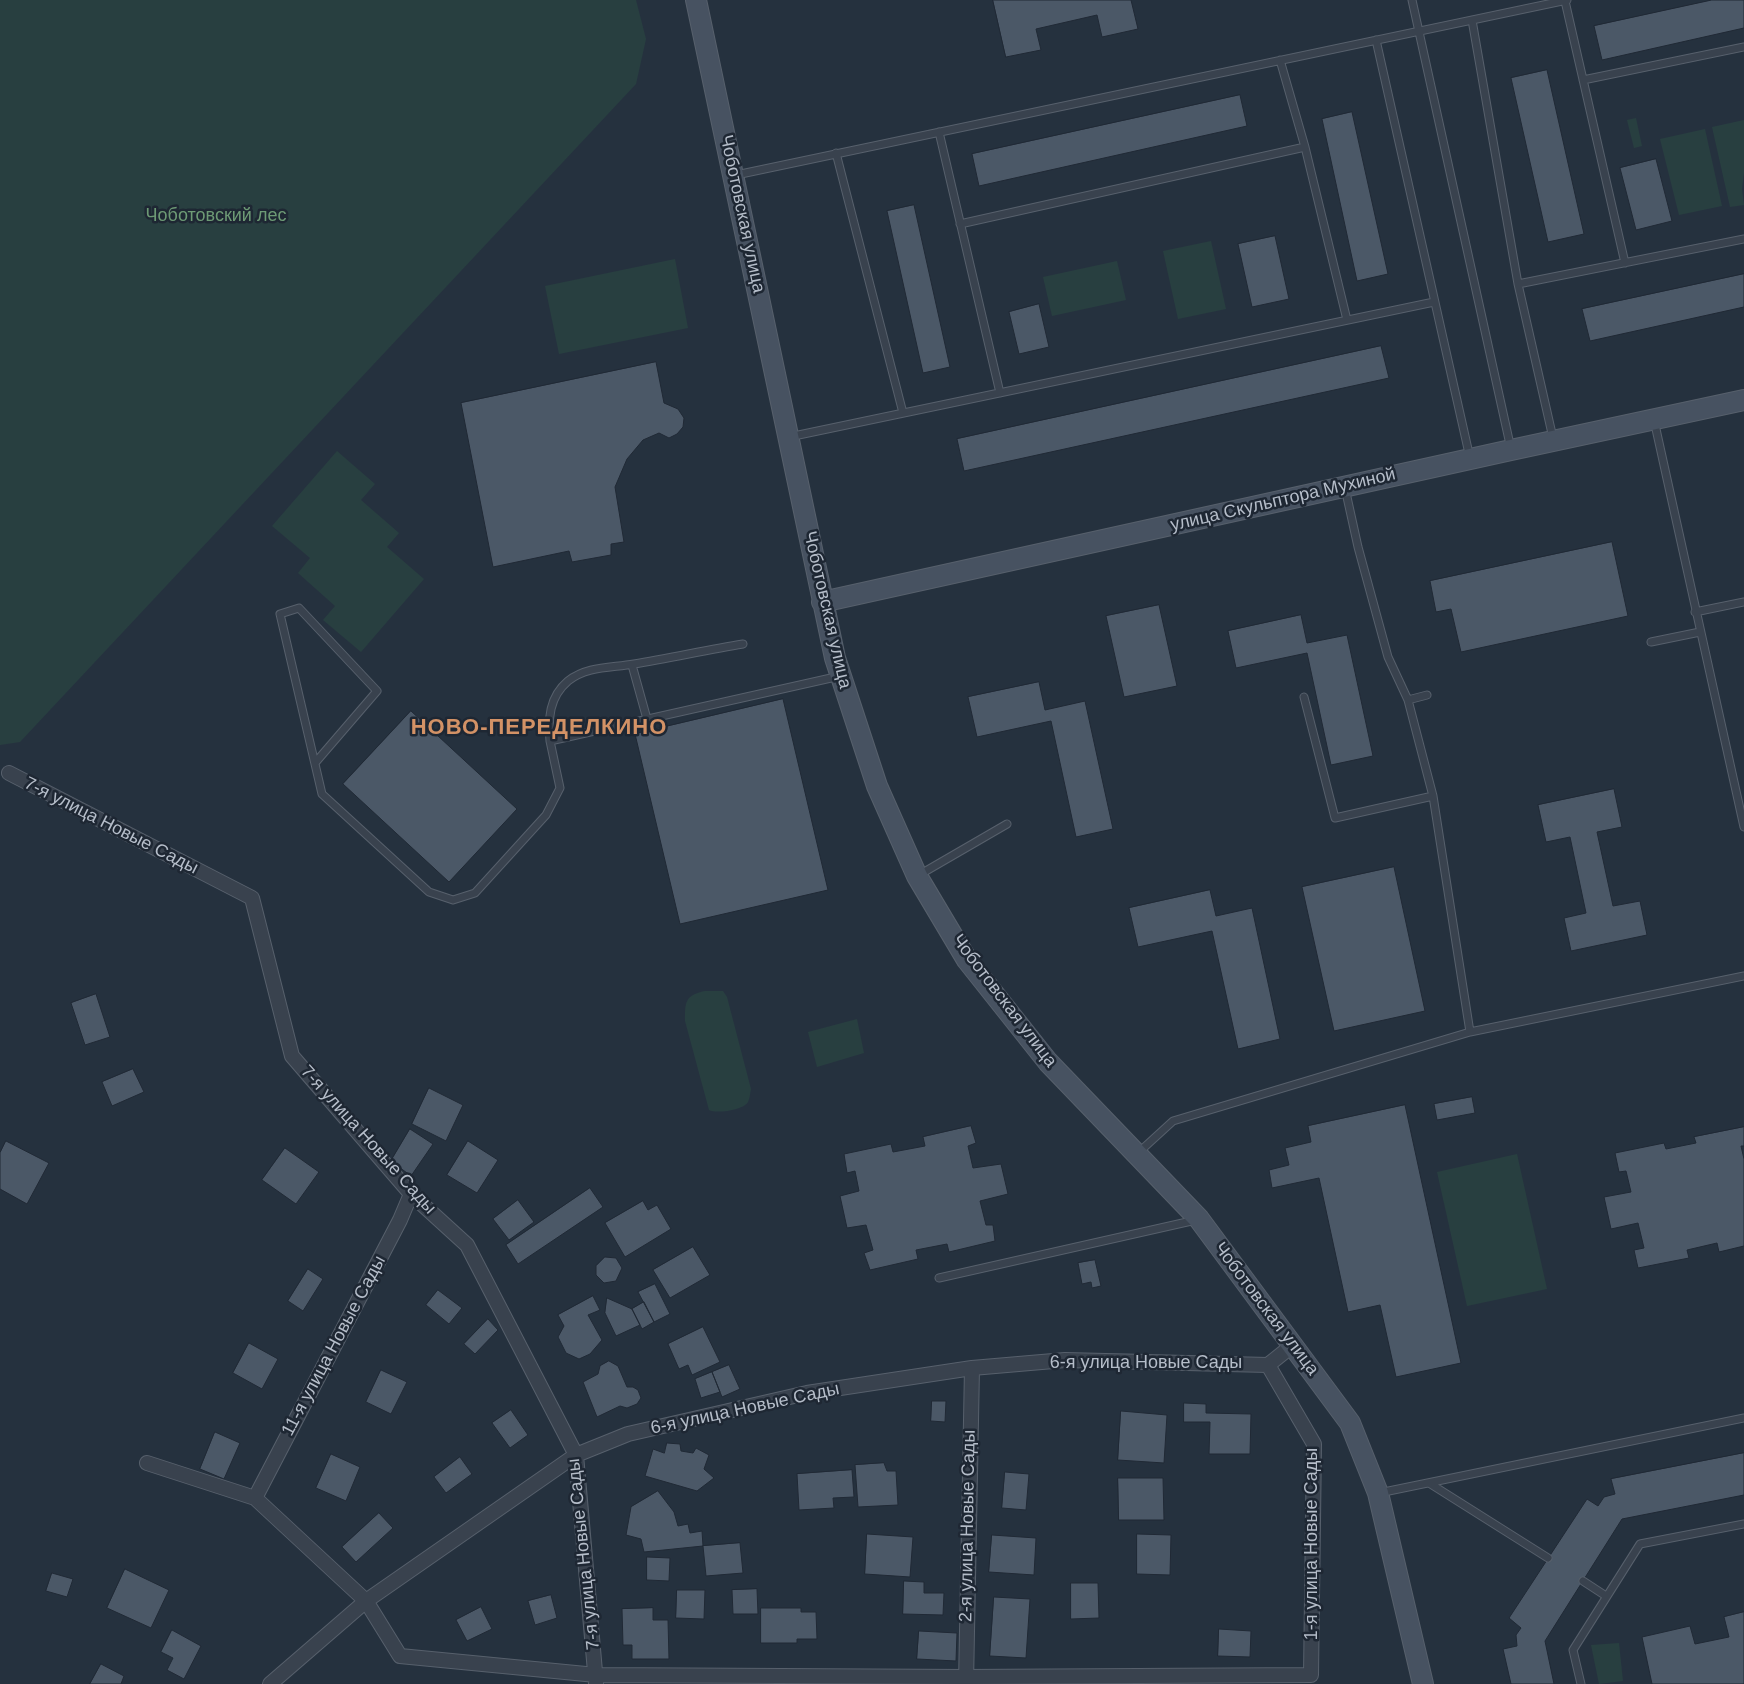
<!DOCTYPE html>
<html>
<head>
<meta charset="utf-8">
<style>
	body { margin:0 }
	canvas { display:block; background:#25313e }
</style>
</head>
<body>
<canvas width="1744" height="1684"></canvas>
<script>
const ctx = document.querySelector('canvas').getContext('2d');
ctx.lineJoin = 'round';
function fillPath(path, color) { ctx.fillStyle = color; ctx.fill(path, 'evenodd'); }
function strokePath(path, color, width, dash) { ctx.strokeStyle = color; ctx.lineWidth = width; ctx.lineCap = dash ? 'butt' : 'round'; ctx.setLineDash(dash || []); ctx.stroke(path); }
function drawText(font, color, halo, rows, align = 'center') {
  ctx.font = font + ' Helvetica,sans-serif'; ctx.lineWidth = 5; ctx.setLineDash([]); ctx.textBaseline = 'middle'; ctx.strokeStyle = halo; ctx.fillStyle = color; for (const [text, x, y, turn = 0] of rows) {
    ctx.save(); ctx.translate(x, y); ctx.rotate((+turn || 0) * Math.PI / 180); ctx.textAlign = isNaN(turn) ? turn : align; if (halo) ctx.strokeText(text, 0, 0); ctx.fillText(text, 0, 0); ctx.restore();
  }
}
fillPath(new Path2D(`
	M0,0H636L646,39L636,84L20,742L0,745Z
	M1636,118L1642,146L1634,148L1627,120Z
	M1744,120V173L1742,189L1744,205L1730,207L1712,127Z
	M1705,129L1722,206L1679,215L1660,139Z
	M1211,241L1226,309L1178,319L1163,251Z
	M675,259L688,328L559,354L545,286Z
	M1117,261L1126,300L1052,316L1043,277Z
	M337,451L375,484L361,500L399,533L387,547L424,579L361,652L323,620L335,606L298,573L310,558L272,526Z
	M705,991H723L727,997L751,1089C750,1093 750,1098 748,1102C744,1110 717,1114 709,1110L685,1021C685,1002 685,995 705,991Z
	M857,1019L864,1053L817,1067L808,1032Z
	M1517,1154L1547,1289L1467,1306L1437,1172Z
	M1619,1643L1623,1681L1599,1684L1591,1645Z`), '#283f40');
const building = new Path2D(`
	M993,0H1131L1138,29L1102,37L1097,15L1036,29L1041,50L1006,57Z
	M1712,0H1744V28L1602,60L1594,26Z
	M1547,70L1584,234L1548,242L1511,78Z
	M1240,95L1247,126L979,186L972,154Z
	M1352,112L1388,274L1357,281L1322,119Z
	M1656,159L1672,221L1636,230L1620,168Z
	M914,205L950,367L923,373L887,211Z
	M1275,236L1289,299L1252,307L1238,244Z
	M1744,274V307L1590,341L1582,309Z
	M1039,304L1049,347L1019,354L1009,312Z
	M1381,346L1389,378L964,471L957,439Z
	M656,362L664,403L678,409L684,418L683,427L677,434L669,438L659,433L643,440L627,459L615,487L624,542L611,544V555L572,562L569,551L493,567L461,403Z
	M1612,542L1628,616L1461,652L1451,609L1436,612L1430,581Z
	M1159,605L1177,686L1124,697L1106,616Z
	M1301,615L1307,643L1347,635L1373,756L1331,765L1307,653L1236,668L1228,631Z
	M1039,682L1045,710L1085,701L1113,829L1076,837L1051,721L977,737L968,697Z
	M783,699L828,890L680,924L635,734Z
	M411,711L517,809L449,882L343,784Z
	M1614,789L1622,827L1597,832L1613,906L1640,901L1647,935L1571,951L1564,918L1586,913L1570,837L1546,842L1538,805Z
	M1394,867L1425,1011L1334,1031L1302,887Z
	M1210,890L1216,916L1252,908L1280,1039L1238,1049L1212,931L1138,947L1129,908Z
	M96,994L110,1037L85,1045L71,1003Z
	M133,1069L144,1092L112,1106L102,1082Z
	M429,1088L463,1105L446,1141L412,1124Z
	M1472,1097L1475,1113L1437,1120L1434,1104Z
	M1405,1105L1461,1363L1396,1377L1380,1305L1348,1312L1319,1178L1272,1188L1269,1170L1289,1165L1285,1148L1311,1142L1308,1126Z
	M971,1126L976,1143L968,1146L973,1168L1001,1164L1008,1194L980,1201L986,1225H993L995,1241L949,1252L947,1244L916,1250L918,1259L870,1270L864,1253L873,1250L866,1225L847,1228L840,1196L859,1191L855,1171L847,1173L844,1154L891,1144L893,1152L925,1146L923,1137Z
	M1744,1127V1146H1741L1744,1159V1246L1719,1252L1717,1243L1687,1250L1689,1258L1638,1268L1634,1250L1644,1248L1638,1223L1611,1229L1604,1197L1631,1192L1626,1171L1619,1172L1615,1153L1664,1143L1666,1149L1696,1143L1694,1137Z
	M410,1129L433,1144L411,1176L391,1161Z
	M6,1141L49,1163L27,1204L0,1189V1153Z
	M468,1141L498,1160L477,1193L447,1175Z
	M285,1148L319,1172L296,1204L262,1180Z
	M590,1188L603,1207L518,1264L506,1245Z
	M518,1200L534,1222L509,1240L493,1219Z
	M643,1201L648,1210L657,1205L671,1229L625,1257L605,1223Z
	M693,1247L710,1275L670,1298L653,1270Z
	M605,1257L616,1258L622,1268L616,1281L604,1283L596,1275V1266Z
	M1095,1260L1101,1286L1092,1288L1091,1282L1082,1284L1078,1263Z
	M308,1269L323,1279L303,1311L288,1301Z
	M655,1284L670,1314L654,1322L638,1292Z
	M438,1290L462,1308L449,1324L426,1305Z
	M593,1296L600,1310L588,1315L602,1340L590,1354L579,1359L566,1353L558,1337L564,1326L558,1315Z
	M607,1298L632,1309L640,1325L616,1336L605,1313Z
	M644,1302L654,1322L642,1329L632,1309Z
	M488,1319L498,1330L475,1354L464,1344Z
	M703,1327L720,1362L692,1375L688,1365L679,1369L668,1344Z
	M249,1343L278,1359L262,1389L233,1373Z
	M609,1361L618,1366L627,1387H633L638,1390L641,1398L637,1404L627,1408L620,1406L597,1417L583,1382L598,1374L600,1366Z
	M729,1365L740,1389L722,1397L712,1372Z
	M381,1370L407,1382L391,1414L366,1402Z
	M712,1372L720,1392L701,1398L695,1379Z
	M932,1401H946L945,1422L931,1421Z
	M1184,1403L1206,1404V1413L1251,1414L1250,1454H1209L1210,1422H1184Z
	M511,1410L528,1435L510,1448L492,1423Z
	M1121,1411L1167,1415L1164,1463L1118,1460Z
	M215,1432L240,1443L224,1479L200,1469Z
	M667,1443L680,1444L681,1451L693,1453L696,1448L709,1455L704,1469L714,1478L697,1491L645,1476L653,1449L664,1453Z
	M1744,1453V1495L1622,1519L1545,1641L1554,1684H1511L1503,1649L1517,1646L1516,1635L1521,1628L1509,1618L1587,1499L1598,1506L1604,1497L1615,1494L1611,1479Z
	M331,1454L360,1467L346,1501L316,1488Z
	M460,1457L472,1474L446,1493L434,1477Z
	M884,1463L887,1471H896L898,1505L858,1507L855,1465Z
	M852,1470L854,1497L833,1498L834,1508L799,1510L797,1474Z
	M1005,1472L1029,1474L1026,1510L1002,1508Z
	M1118,1478H1163L1164,1520H1119Z
	M658,1491L674,1512L678,1526L688,1524L690,1533L702,1531L703,1546L644,1552L641,1539L626,1535L631,1507Z
	M379,1513L393,1528L356,1562L342,1547Z
	M867,1534L913,1537L910,1577L865,1574Z
	M1137,1534L1171,1535L1170,1575L1137,1574Z
	M992,1535L1036,1538L1034,1575L989,1572Z
	M740,1543L743,1573L706,1576L703,1546Z
	M647,1557L670,1558L669,1581L647,1580Z
	M125,1569L169,1590L151,1628L107,1608Z
	M52,1573L73,1579L67,1597L46,1591Z
	M904,1581L924,1582V1593H944L943,1615L903,1614Z
	M1071,1583H1098L1099,1618L1071,1619Z
	M757,1589L758,1614H733L732,1590Z
	M677,1590H705L704,1619L676,1618Z
	M551,1595L557,1618L535,1625L528,1601Z
	M994,1597L1030,1599L1026,1658L990,1656Z
	M481,1607L492,1629L467,1641L456,1620Z
	M653,1608V1620H668L669,1659H632V1645H623L622,1609Z
	M761,1608H801V1612H816L817,1639H797V1643H761Z
	M1744,1612V1684H1652L1642,1637L1690,1626L1695,1644L1729,1637L1724,1617Z
	M1219,1629L1251,1631L1250,1657L1218,1656Z
	M172,1630L201,1646L184,1679L167,1670L173,1658L161,1652Z
	M919,1631L957,1633L956,1661L917,1659Z
	M101,1664L124,1676L121,1684H90Z`);
fillPath(building, '#4b5867');
strokePath(building, '#202935', 1);
const lane = new Path2D(`
	M1412,0L1511,449
	M1565,1L1625,263
	M1472,20L1518,284L1553,438
	M1376,40L1470,458
	M1280,60L1305,147L1347,320
	M1583,80L1744,47
	M939,132L1000,393
	M836,153L903,413
	M736,175L1567,0
	M960,224L1305,147
	M1518,284L1744,239
	M1654,420L1744,827
	M789,437L1434,302
	M1345,488L1358,547L1388,657L1408,700L1433,796L1470,1032
	M1695,612L1744,602
	M1651,642L1700,632
	M632,665L647,719
	M1304,697L1335,818L1433,796
	M1408,700L1427,695
	M550,741C548,719 549,697 568,681C587,666 611,668 634,664C670,658 707,650 743,644
	M315,763L377,691L299,608L280,614L322,794L429,892L453,900L475,893L546,815L560,788L550,741L840,676
	M919,875L1007,824
	M1138,1153L1173,1121L1470,1032L1744,976
	M939,1278L1196,1220
	M1429,1483L1548,1558
	M1379,1493L1744,1418
	M1583,1581L1606,1596
	M1581,1684L1573,1650L1640,1544L1744,1524`);
const street = new Path2D(`
	M9,773L252,898L292,1056L411,1194L467,1245L576,1455L596,1683
	M147,1463L255,1498L366,1601L400,1656L596,1675L965,1677L1311,1675L1314,1444L1268,1365
	M255,1498L400,1220L411,1194
	M270,1684L366,1601L576,1455L628,1434L807,1393L972,1368L1065,1360L1268,1365L1293,1345
	M966,1684L972,1368`);
const secondary = new Path2D(`
	M696,0L835,658L877,786L917,876L967,960L1048,1062L1199,1219L1350,1423L1378,1493L1423,1684
	M822,602L1511,450L1744,400`);
strokePath(lane, '#57606c', 9);
strokePath(street, '#57606c', 16);
strokePath(secondary, '#57606c', 22);
strokePath(lane, '#39424e', 7);
strokePath(street, '#39424e', 14);
strokePath(secondary, '#475261', 20);
drawText('18px', '#b5bdc9', '#1e2733', [
	["Чоботовская улица",742,214,78],
	["улица Скульптора Мухиной",1283,500,-13],
	["Чоботовская улица",827,610,77],
	["7-я улица Новые Сады",111,826,27],
	["Чоботовская улица",1004,1001,53],
	["7-я улица Новые Сады",368,1140,48],
	["Чоботовская улица",1266,1309,53],
	["11-я улица Новые Сады",334,1346,-62],
	["6-я улица Новые Сады",1146,1363],
	["6-я улица Новые Сады",745,1409,-12],
	["2-я улица Новые Сады",968,1526,-89],
	["1-я улица Новые Сады",1312,1544,-90],
	["7-я улица Новые Сады",584,1554,-96]
]);
drawText('18px', '#6d9a75', '#1e2733', [
	["Чоботовский лес",216,216]
]);
ctx.letterSpacing = '1px';
drawText('bold 22px', '#d39266', '#1e2733', [
	["НОВО-ПЕРЕДЕЛКИНО",539,728]
]);
ctx.letterSpacing = '0px';
</script>
</body>
</html>
